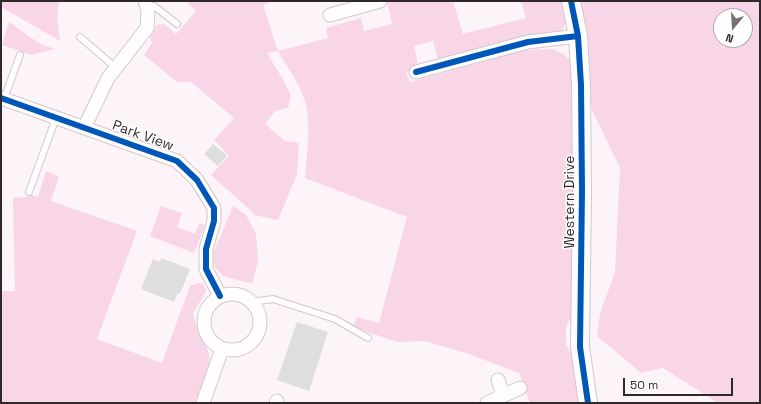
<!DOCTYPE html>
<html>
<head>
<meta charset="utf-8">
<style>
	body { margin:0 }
	#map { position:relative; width:761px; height:404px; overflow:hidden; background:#fcf4f8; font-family:"Space Grotesk",sans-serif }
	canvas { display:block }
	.frame { position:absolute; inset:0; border:2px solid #2f292c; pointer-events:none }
	.north { position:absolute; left:713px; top:8px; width:40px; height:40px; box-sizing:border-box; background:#fff; border:1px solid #aca9ab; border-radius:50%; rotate:198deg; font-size:11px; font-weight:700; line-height:16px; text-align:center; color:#2f292c }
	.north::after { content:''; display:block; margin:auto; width:14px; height:18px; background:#777073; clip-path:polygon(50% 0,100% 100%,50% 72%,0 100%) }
	.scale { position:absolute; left:623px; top:378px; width:110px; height:18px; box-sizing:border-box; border:2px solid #2f292c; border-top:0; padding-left:5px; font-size:12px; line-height:14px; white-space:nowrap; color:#2f292c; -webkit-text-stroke:3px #fff; paint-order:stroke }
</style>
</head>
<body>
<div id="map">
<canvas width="761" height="404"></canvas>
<div class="frame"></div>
<div class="north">N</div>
<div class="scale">50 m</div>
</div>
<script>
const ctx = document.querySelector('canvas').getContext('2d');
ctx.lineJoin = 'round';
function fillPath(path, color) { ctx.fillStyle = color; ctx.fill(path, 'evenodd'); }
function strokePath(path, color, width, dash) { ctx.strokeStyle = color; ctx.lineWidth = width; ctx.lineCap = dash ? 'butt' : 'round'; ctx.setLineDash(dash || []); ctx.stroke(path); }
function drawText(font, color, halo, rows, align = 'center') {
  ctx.font = font + ' "Space Grotesk",sans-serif'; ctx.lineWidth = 3; ctx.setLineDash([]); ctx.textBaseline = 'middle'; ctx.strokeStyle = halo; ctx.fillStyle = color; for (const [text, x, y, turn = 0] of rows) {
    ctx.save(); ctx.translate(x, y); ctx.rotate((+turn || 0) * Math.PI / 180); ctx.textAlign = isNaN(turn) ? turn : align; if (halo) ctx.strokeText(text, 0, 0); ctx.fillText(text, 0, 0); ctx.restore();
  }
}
fillPath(new Path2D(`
	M1,1H59L57,18L60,41L1,7Z
	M188,1H269L270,3L263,5L278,51L328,38L326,28L361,18L364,31L392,24L387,1H453L463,34L526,18L521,1H564L567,16L563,30L550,37L534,35L438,60L433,41L414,46L417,59V66L406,73L410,82L526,50L554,49L563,54L571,61L576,125L573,313L566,327V345L573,356L579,403H530L519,373L466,353L424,341L397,342L353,327L357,317L379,323L407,217L305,178C307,156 310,132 307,109C304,90 288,68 278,51L267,53L285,83L291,96L288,108L275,111L265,124L285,141L299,143L297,174L278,220L254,215L249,209L211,175L229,156L214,140L234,118L191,82H177L144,55L152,43L150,37L157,25L164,24L176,34L196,11L187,2Z
	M579,1H760V403H718L663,368L641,373L597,336L600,313L615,272L620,168L592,110ZM721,16H745V40H721Z
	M9,22L40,44L55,49L31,55L2,45Z
	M46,171L59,177L51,201L137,231L97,339L162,363L190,286L198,283L203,284L206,290C203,299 197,305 193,314L201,339L207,348L209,354V365L195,403H1V291H15L13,198L26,197L30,194L38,197Z
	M161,206L182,213L177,227L195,234L199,223L205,225L194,253L150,236Z
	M233,206L246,215L256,234L258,261L252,284L223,276L215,267L213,254Z`), '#f9d5e8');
fillPath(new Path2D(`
	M213,144L227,156L218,166L204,154Z
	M161,258L190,269L180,294L178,293L174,302L141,289L153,259L160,262Z
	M297,322L328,332L309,391L277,380Z`), '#dedde0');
const lane = new Path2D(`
	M146,5L154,6L177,24
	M80,37L116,68
	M4,99L20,55
	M29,192L56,118
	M252,302L273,299L335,319L368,338`);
const street = new Path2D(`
	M330,15L380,1
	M416,72L528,42L578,36
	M1,98L177,161L197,180L214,208V221L206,249V269L220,296
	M84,128L108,78L147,28L148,11L145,1
	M204 322a28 28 0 1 1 56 0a28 28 0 1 1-56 0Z
	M498,380L503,395
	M203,403L222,349
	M276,403L277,401
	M487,403L520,388`);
const secondary = new Path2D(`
	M571,1L578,36L581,85L582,191L580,347L588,403`);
strokePath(lane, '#cfc9cb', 8);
strokePath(street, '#cfc9cb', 15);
strokePath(secondary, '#cfc9cb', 20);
strokePath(lane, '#fffdfe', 6);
strokePath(street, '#fffdfe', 13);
strokePath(secondary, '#fffdfe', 18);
strokePath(new Path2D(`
	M571,1L578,36L581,85L582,191L580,347L588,403
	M416,72L528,42L578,36
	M1,98L177,161L197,180L214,208V221L206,249V269L220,296`), '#0057b8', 6);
drawText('14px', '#2f292c', '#fff', [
	["Park View",143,136,20],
	["Western Drive",570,202,-90]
]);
</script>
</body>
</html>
